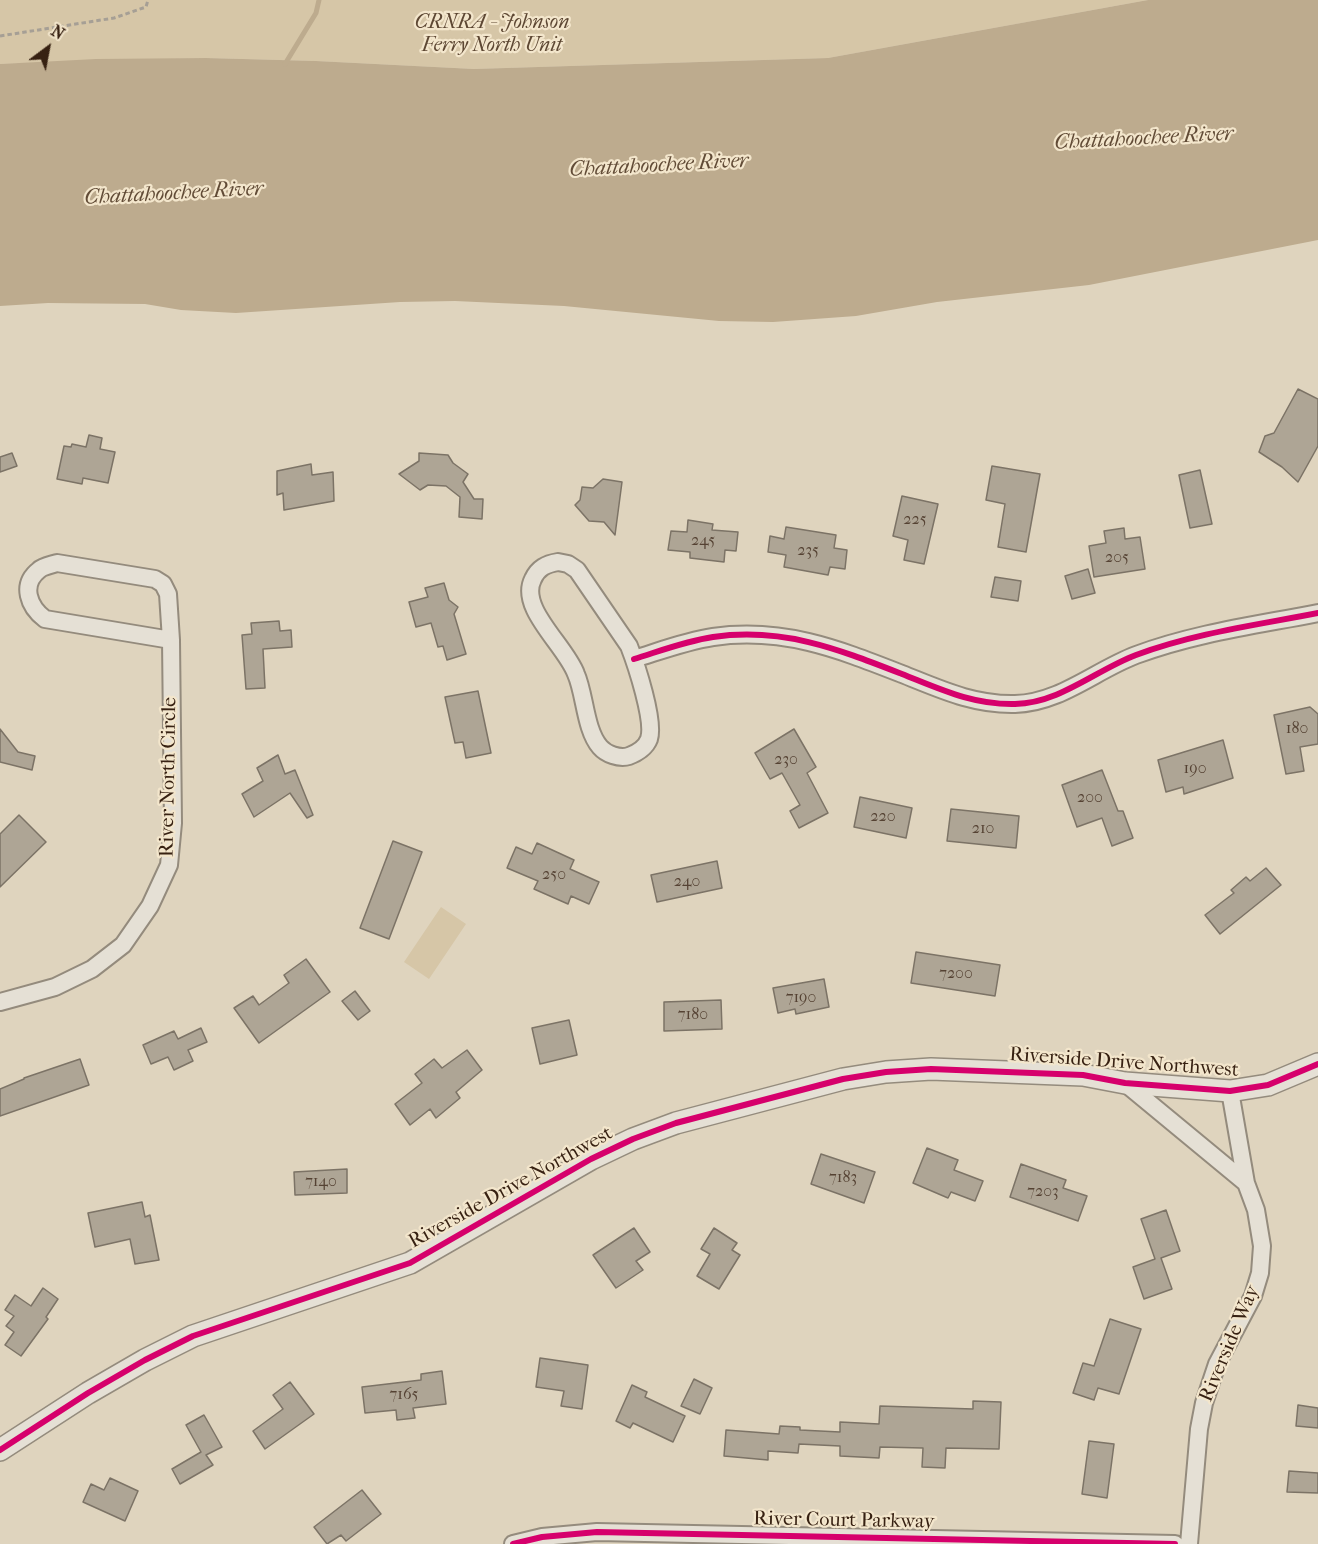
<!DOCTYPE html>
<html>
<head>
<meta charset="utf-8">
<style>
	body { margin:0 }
	#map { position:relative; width:1318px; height:1544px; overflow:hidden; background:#dfd4be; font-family:"IM FELL French Canon",serif }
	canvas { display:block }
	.north { position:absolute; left:18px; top:18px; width:60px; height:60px; -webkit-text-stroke:4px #f3e6cc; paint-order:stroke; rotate:32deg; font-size:16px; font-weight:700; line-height:24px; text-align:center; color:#372112 }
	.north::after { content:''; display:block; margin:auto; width:21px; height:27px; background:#372112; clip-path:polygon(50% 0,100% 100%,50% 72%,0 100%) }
</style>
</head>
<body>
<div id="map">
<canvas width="1318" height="1544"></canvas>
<div class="north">N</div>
</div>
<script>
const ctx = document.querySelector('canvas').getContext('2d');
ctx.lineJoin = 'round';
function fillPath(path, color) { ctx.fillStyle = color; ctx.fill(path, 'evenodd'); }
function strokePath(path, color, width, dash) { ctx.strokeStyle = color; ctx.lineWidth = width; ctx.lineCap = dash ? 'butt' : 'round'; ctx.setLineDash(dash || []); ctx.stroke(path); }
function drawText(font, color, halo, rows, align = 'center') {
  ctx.font = font + ' "IM FELL French Canon",serif'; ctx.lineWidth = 4.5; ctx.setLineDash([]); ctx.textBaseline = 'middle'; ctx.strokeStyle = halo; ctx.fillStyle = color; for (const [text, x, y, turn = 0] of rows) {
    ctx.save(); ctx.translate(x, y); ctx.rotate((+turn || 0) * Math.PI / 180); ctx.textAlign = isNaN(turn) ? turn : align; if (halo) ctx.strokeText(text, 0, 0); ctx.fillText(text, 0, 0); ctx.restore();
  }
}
fillPath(new Path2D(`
	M0,0H1148L828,58L474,69L316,61L206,58L0,64Z
	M441,907L466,924L429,979L404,962Z`), '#d6c6a7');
fillPath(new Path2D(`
	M1148,0H1318V240L1089,285L937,302L856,316L773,322L719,321L564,306L455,301L400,302L236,313L181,310L145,304L48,303L0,306V64L96,59L206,58L316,61L474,69L828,58Z`), '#bdab8e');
strokePath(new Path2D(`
	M285,64L316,13L319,0`), '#bdab8e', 5);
const building = new Path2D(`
	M1298,389L1318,399V446L1298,482L1282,467L1259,452L1265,436L1274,433Z
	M89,435L102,438L100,449L115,452L108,483L83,478L82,484L57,479L64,446L71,447L72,444L86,447Z
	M12,453L17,466L0,472V457Z
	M419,453L448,455L453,463L468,474L463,482L474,499H483L482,519L459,517L460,497L446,486L428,485L420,490L399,474L419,461Z
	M311,464L312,475L333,472L334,501L284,510L283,493L277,495V471Z
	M992,466L1040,474L1026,552L998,547L1005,504L986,500Z
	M1200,470L1212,524L1190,528L1179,475Z
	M603,479L622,482L615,535L604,522L589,521L575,505L580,500L582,487L593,488Z
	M902,496L938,504L924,564L904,560L908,540L893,536Z
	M688,520L713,524L712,530L738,532L736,551L725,550L724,562L690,558V552L668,550L671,531L687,532Z
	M786,527L836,535L834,548L847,550L845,569L830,567L828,575L784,567L786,555L768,552L770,536L784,539Z
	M1124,528L1125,539L1140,537L1145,569L1094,577L1089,546L1106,543L1104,531Z
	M1088,569L1095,593L1072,599L1065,576Z
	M995,577L1021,581L1018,601L991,597Z
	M444,583L449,600L458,607L454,614L466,654L447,660L443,646L438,647L431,623L416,627L409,602L428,597L425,588Z
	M279,621L280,631L291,630L292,647L263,649L265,688L246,689L242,635L252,634L251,623Z
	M478,691L491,753L466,758L463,742L455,743L445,697Z
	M1310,707L1318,714V744L1300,747L1304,771L1286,774L1274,715Z
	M0,729L18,752L35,756L32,770L0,762Z
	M794,729L816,767L807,773L828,813L799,828L790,811L800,805L782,773L770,779L755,753Z
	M1223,740L1233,778L1184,794L1183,787L1166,792L1158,760Z
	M278,755L285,774L295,770L313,815L307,818L290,793L254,817L242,794L263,781L257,768Z
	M1102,770L1118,811H1123L1133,838L1112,846L1102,818L1077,827L1062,785Z
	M860,797L912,808L906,838L854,827Z
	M951,809L1019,816L1016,848L947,841Z
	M19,815L46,842L0,887V834Z
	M393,841L422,852L389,939L360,928Z
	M537,843L574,860L570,869L599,882L589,904L571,896L568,904L534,889L538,881L507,868L516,847L532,854Z
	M717,861L722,888L657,902L651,875Z
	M1266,868L1281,885L1220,934L1205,915L1234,893L1231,890L1246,877L1250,881Z
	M916,952L1000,965L995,996L911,983Z
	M306,959L330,992L259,1043L234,1008L253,996L259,1005L289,983L284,975Z
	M824,979L829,1007L796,1014L795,1009L778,1013L773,988Z
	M355,991L370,1011L358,1020L342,1001Z
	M721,1000L722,1029L664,1031V1002Z
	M569,1020L577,1055L540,1064L532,1028Z
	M201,1028L207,1042L188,1050L193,1061L174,1070L168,1057L151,1064L143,1045L174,1031L178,1039Z
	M467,1050L482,1070L456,1092L460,1098L436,1118L430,1109L410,1125L395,1104L422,1083L415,1074L434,1059L442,1068Z
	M80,1059L89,1085L0,1116V1089L24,1079V1078Z
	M927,1148L958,1160L954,1170L983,1181L975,1201L951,1192L948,1198L913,1183Z
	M821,1154L875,1172L864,1203L811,1184Z
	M1021,1164L1066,1180L1063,1188L1087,1196L1078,1221L1010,1197Z
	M347,1169V1193L295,1195L294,1172Z
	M142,1202L145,1217L150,1215L159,1260L135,1264L130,1239L95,1247L88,1213Z
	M1166,1210L1180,1251L1161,1258L1172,1289L1144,1299L1133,1267L1155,1259L1141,1219Z
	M634,1228L650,1252L636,1261L643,1270L616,1288L593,1255Z
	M714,1228L737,1243L732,1250L740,1255L719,1289L697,1276L710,1254L701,1249Z
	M43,1288L58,1299L46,1317L48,1319L21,1356L5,1345L14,1332L6,1326L14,1316L5,1310L15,1295L31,1306Z
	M1110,1319L1141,1329L1119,1394L1098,1388L1094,1400L1073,1393L1083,1363L1094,1366Z
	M540,1358L588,1365L582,1409L561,1406L564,1391L536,1387Z
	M442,1371L446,1404L413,1408L415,1418L397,1420L396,1410L365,1413L362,1387L421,1380V1374Z
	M694,1379L712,1388L700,1414L681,1406Z
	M290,1382L314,1414L265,1449L253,1431L283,1409L273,1395Z
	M632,1385L647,1392L645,1397L685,1416L673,1442L633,1423L630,1428L616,1421Z
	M973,1401L1001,1402L999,1449L946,1448L945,1468L922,1467L923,1448L880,1447L879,1458L840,1456V1446L799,1444L798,1453L768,1451V1460L724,1456L726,1430L779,1434L780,1426L800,1427V1430L840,1432V1422L879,1424L880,1406L973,1409Z
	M1298,1405L1318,1408V1428L1296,1426Z
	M204,1415L222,1447L206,1455L213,1465L180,1484L172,1469L201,1452L186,1425Z
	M1089,1441L1114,1444L1107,1498L1082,1494Z
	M1289,1471L1318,1473V1493L1287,1492Z
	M110,1478L138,1491L125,1521L83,1502L91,1484L104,1490Z
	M362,1490L381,1514L346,1541L341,1535L327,1544L314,1527Z`);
fillPath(building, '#aea595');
strokePath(building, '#7c7366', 1.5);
const minor = new Path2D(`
	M558,562L568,564L577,570L629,646C636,664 655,721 649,739C646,747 637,753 629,756C619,759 606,754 600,747C585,730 585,694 576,674C566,646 518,608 533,579C538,568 546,564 558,562Z
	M57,563L155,579L163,584L168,594L171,640L45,619C29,607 20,585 39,570C43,566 51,565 57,563Z
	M634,659C660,651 686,641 713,637C783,627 838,649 902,674C940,689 973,705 1015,704C1060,703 1096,670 1136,655C1195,633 1257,625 1318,613
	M0,1002L55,987L92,969L123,945L150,906L169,865L173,823L171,640
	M1125,1083L1246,1183
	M513,1544L542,1537L597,1532L1175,1544
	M1189,1544L1199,1429L1204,1403L1217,1364L1253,1296L1260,1273L1262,1246L1256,1210L1246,1183L1230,1091`);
const tertiary = new Path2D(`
	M0,1450L88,1393L145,1360L193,1336L410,1263L591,1159L633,1139L676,1123L843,1079L886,1072L931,1069L1083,1075L1125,1083L1230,1091L1268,1085L1318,1064`);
strokePath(minor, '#948b7d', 20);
strokePath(tertiary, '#948b7d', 24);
strokePath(new Path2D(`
	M0,36L114,18L146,7L148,0`), '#a69f95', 3, [4.5, 3]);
strokePath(minor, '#e5e0d5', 16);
strokePath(tertiary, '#e5e0d5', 21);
strokePath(new Path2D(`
	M634,659C660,651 686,641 713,637C783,627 838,649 902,674C940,689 973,705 1015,704C1060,703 1096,670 1136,655C1195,633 1257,625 1318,613
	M0,1450L88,1393L145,1360L193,1336L410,1263L591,1159L633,1139L676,1123L843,1079L886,1072L931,1069L1083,1075L1125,1083L1230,1091L1268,1085L1318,1064
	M513,1544L542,1537L597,1532L1175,1544`), '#d6006c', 6);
drawText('16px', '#554233', null, [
	["225",915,520],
	["245",703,541],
	["235",808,551],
	["205",1117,558],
	["180",1297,729],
	["230",786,760],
	["190",1195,769],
	["200",1090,798],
	["220",883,817],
	["210",983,829],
	["250",554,875],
	["240",687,882],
	["7200",956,974],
	["7190",801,998],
	["7180",693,1015],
	["7183",843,1178],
	["7140",321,1182],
	["7203",1043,1192],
	["7165",404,1395]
]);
drawText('italic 20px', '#5d4733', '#f3e6cc', [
	["CRNRA - Johnson",492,23],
	["Ferry North Unit",492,46]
]);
drawText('20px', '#372112', '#f3e6cc', [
	["River North Circle",169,777,-89],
	["Riverside Drive Northwest",1124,1063,4],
	["Riverside Drive Northwest",511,1188,-29],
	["Riverside Way",1230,1344,-67],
	["River Court Parkway",844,1521,1]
]);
drawText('italic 21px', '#614b36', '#f3e6cc', [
	["Chattahoochee River",1144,139,-3],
	["Chattahoochee River",659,166,-3],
	["Chattahoochee River",174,194,-3]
]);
</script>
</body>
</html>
